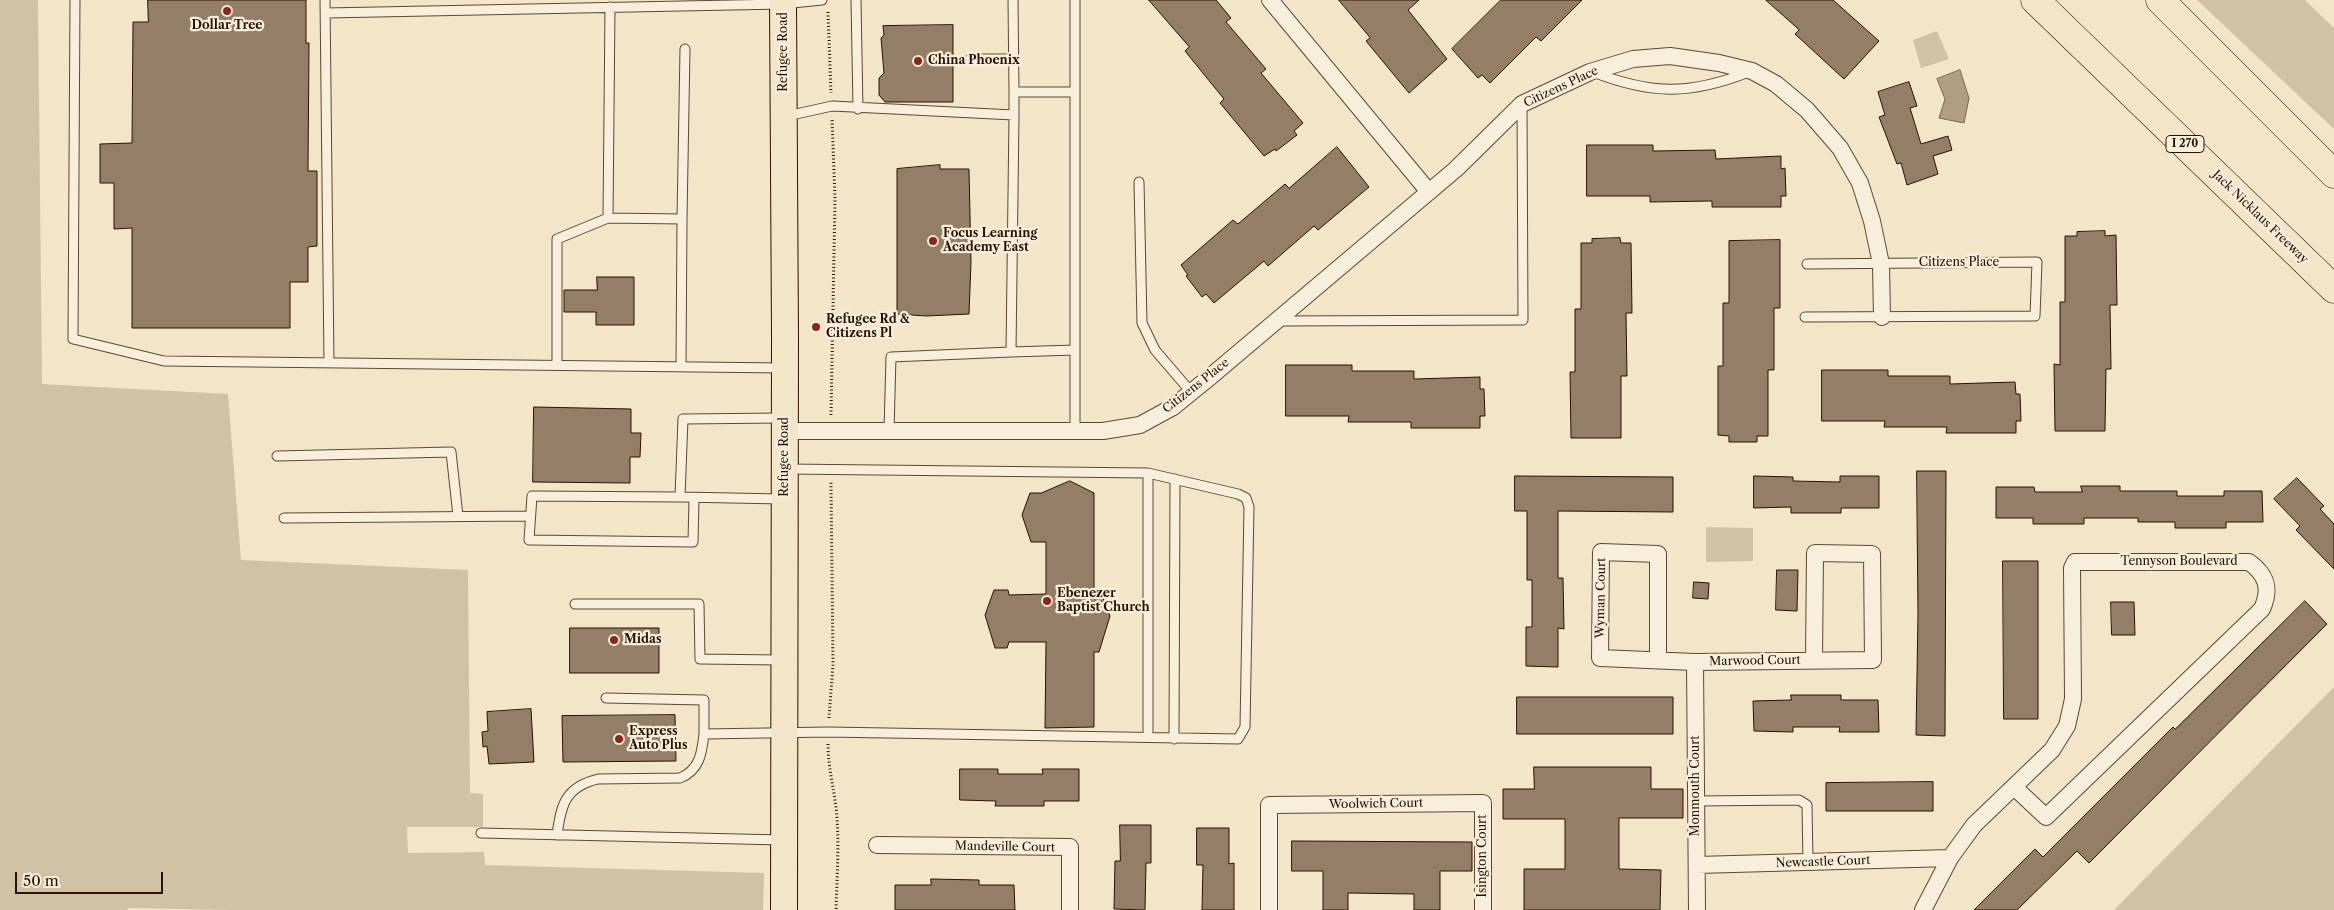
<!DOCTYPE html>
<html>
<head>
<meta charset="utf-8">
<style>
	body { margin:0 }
	#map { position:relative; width:2334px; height:910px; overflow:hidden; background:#f3e6c8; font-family:"Libre Caslon Text",serif }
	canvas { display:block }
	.scale { position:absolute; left:15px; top:872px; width:148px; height:22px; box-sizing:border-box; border:2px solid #2c1000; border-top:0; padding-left:6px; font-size:15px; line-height:18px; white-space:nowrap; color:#2c1000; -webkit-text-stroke:4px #f7efdb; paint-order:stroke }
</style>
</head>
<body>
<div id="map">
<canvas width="2334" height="910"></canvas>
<div class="scale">50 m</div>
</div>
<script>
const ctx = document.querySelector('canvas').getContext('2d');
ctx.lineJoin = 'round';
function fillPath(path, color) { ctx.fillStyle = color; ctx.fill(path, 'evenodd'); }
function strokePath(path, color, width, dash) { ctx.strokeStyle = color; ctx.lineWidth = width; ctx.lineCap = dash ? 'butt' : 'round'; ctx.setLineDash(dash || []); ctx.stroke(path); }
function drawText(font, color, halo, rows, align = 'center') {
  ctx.font = font + ' "Libre Caslon Text",serif'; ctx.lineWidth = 4.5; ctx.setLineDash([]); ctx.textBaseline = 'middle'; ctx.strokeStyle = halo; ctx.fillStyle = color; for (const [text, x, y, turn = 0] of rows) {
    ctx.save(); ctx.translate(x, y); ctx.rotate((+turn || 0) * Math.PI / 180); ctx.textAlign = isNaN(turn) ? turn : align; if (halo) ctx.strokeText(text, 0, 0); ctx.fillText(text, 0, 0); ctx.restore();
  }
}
fillPath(new Path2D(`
	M0,0H38L42,384L228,394L241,560L468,570L470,793L483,794V827H407L408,853L484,852L485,865L764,873L763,910H229L128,908L127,910H0Z
	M2197,0H2305L2334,28V129Z
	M1937,31L1949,59L1921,68L1913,40Z
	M1706,527L1753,528V561L1706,562Z
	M2334,687V910H2114Z`), '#d1c2a6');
const water = new Path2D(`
	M1960,70L1969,98L1964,123L1939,118L1945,99L1937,79Z`);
fillPath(water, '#af9d84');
strokePath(water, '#7b654f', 1);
const building = new Path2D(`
	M148,0H306V43H309L308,171H317V246L308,247V282H290V328H132V228L114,229V183H100V144L132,143L133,22H148Z
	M1149,0H1216L1231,18L1226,22L1266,69L1261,73L1303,123L1294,131L1297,135L1276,151L1275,149L1264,156L1220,103L1224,99L1185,51L1189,47Z
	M1339,0H1419L1408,10L1447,59L1409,93L1366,41L1370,38Z
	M1501,0H1582L1541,41L1536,37L1490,83L1482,75L1478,78L1452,49Z
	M1766,0H1833L1879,41L1844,79L1795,34L1799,30Z
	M953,25V102H885L879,95V78L884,73L881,38L884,35L883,26Z
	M1909,82L1917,106L1910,108L1921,144L1948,136L1952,150L1933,156L1938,174L1907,185L1901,163L1897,164L1879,117L1885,115L1878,92Z
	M1587,145H1653V151L1715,150L1716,159L1781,156V169L1785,168L1786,196H1781V207H1712V201L1650,202V196H1587Z
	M1337,147L1369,187L1318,230L1314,226L1268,266L1264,261L1214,303L1206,294L1202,297L1186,276L1188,275L1181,265L1233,220L1238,224L1285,184L1289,188Z
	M940,165V169H969L971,262L969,314L926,316L897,314V169Z
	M2105,231V236L2116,235L2117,305H2110L2111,369H2106L2105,431H2055L2054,364L2060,365V302H2065V236H2077V232Z
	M1620,238L1621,243H1631L1632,313H1626L1627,376H1621V438H1571L1570,372H1575V309H1581V243H1592V239Z
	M1780,240V308H1774V370H1768V436H1757V442H1729V436L1718,435V366H1723V303H1729V241Z
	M597,277H634V325H596V312H564V290H597Z
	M1286,365H1352V371H1414V379L1480,377V389H1484L1485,416H1480V428H1411V422H1348L1349,416H1286Z
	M1822,370H1888V376H1950V384L2015,382L2016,394H2020L2021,421H2016V433H1946L1947,427H1884L1885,421H1822Z
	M534,407L631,409V433H641L640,457H630V483L533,482Z
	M1917,471H1946L1945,736L1916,735L1918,615Z
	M1515,476L1673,477V512L1558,511V578H1563L1564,629L1558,628V667L1526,666V627H1532V580H1527V511H1515Z
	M1754,476L1793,477V481L1840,482V476H1879V508H1841V513H1791V507L1754,508Z
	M2297,478L2324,506L2320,509L2334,524V569L2296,530L2300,526L2274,499Z
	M1070,481L1094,493V595H1102L1110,616L1099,652H1094V727L1045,728L1046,642H1009L1007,648H995L985,615L994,590H1008L1009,595L1046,594V542H1031L1022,515L1030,493H1041Z
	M2081,486H2120V491H2177V496H2224V491H2262L2263,522H2226V528H2175V522H2138V518H2084V524H2033V518H1996V487H2034L2035,492H2082Z
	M2003,561H2038V719H2004Z
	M1777,570H1798L1797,611L1776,610Z
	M1694,582L1709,583L1708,599L1693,598Z
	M2305,601L2327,624L2089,863L2077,851L2017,910H1974L2035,849L2043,857L2173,727L2175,729Z
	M2111,602H2134L2135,635H2112Z
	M570,628H659V673H570Z
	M1791,695H1841V700H1878L1879,732H1839L1840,727H1793V732L1754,731L1753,701L1791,700Z
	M1517,697H1673V734H1517Z
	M531,709L534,762L489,764L487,746L483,747L482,732L488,731L487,712Z
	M675,715L676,761L563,762L562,716Z
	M1534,767H1651V789H1683V818H1619V869L1661,870L1660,910H1524V869H1565V819H1503V789H1534Z
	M960,769H998V774H1043L1042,769H1079V801H1044V806H995L996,801L960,800Z
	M1933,782V811H1826V783Z
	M1120,825H1151V863H1146L1145,910L1114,909L1115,861H1120Z
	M1197,828H1229V864L1234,863V910H1202L1203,865H1197Z
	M1292,841L1472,842V871H1440V910H1414V894L1348,893V910H1323V871H1292Z
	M931,879L979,880V885H1014L1015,910H895V885H931Z`);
fillPath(building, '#937f68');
strokePath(building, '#2c1000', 1);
const service = new Path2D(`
	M75,0L73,339L164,361L784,368
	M325,0L329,363
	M856,0L858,109
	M1013,0L1014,92H1075
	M610,7L608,218L682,219L681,367
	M326,13L783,4L822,0
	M970,59H1014
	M1593,72C1652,95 1690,95 1749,72
	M1014,115V92
	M787,116L832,106L1014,115L1011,352L891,357L889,431
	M1139,182L1142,323L1155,350L1191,392
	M682,219L685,49
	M1805,317L2035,316L2037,262L1807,264
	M1279,321L1523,320L1522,105
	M1011,352L1075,350
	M557,365V239L608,218
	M1075,431V0
	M277,456L451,452L458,516
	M787,469L1148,473V737
	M680,497L532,496L529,540L693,542L694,498
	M782,499L680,497L683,419L782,418
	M284,518L530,516
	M575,604H699L700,659L781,660
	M606,698L704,700V734L828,732L1238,739L1245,727L1249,507L1246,498L1238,494L1148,473
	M1174,739L1175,479
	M1696,801L1799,800L1807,805L1808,862
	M481,833L782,840
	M557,835C561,805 565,787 598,779L680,778C700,770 702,752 704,734`);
const minor = new Path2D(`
	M1270,0L1429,192
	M785,431H1103L1140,425L1173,407L1210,377L1456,169L1522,104L1590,72L1633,59L1670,56L1719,63L1752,71L1776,84L1807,110L1840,148L1860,183L1872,221L1881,264L1882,317
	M1658,659V554L1601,552L1600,658L1695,662L1873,660L1872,554L1815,553L1814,660
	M1695,662L1697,910
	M877,845L1070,847V910
	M1697,865L1950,858
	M1269,910V805L1483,803V910
	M1923,910L1950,858L1974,825L2052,750L2067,726L2073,699L2072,568L2075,562H2249C2267,575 2271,589 2262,609L2046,817L2014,787`);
const primary = new Path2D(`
	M783,0L785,337L784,910`);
const motorway = new Path2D(`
	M2035,0L2334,289
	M2160,0L2334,174`);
strokePath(service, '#5e4632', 11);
strokePath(minor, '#5e4632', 18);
strokePath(primary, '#2c1000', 28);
strokePath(motorway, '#2c1000', 29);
strokePath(new Path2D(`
	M828,12L831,93
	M831,415L835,199L832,119
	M829,718L833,665L831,482
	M828,744C828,769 835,792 837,817C839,848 837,879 836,910`), '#2c1000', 3, [1, 2.5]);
strokePath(service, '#f7efdb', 9);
strokePath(minor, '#f7efdb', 16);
strokePath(primary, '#f3e6c8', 26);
strokePath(motorway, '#f3e6c8', 28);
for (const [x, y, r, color] of [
	[227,11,5,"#8f2418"],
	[918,61,5,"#8f2418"],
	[933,241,5,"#8f2418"],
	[816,327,5,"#8f2418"],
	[1047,601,5,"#8f2418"],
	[614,640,5,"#8f2418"],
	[619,739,5,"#8f2418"]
]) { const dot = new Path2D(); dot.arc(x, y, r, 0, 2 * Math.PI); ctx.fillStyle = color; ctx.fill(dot); strokePath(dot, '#f7efdb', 2); }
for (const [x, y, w] of [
	[2185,144,38]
]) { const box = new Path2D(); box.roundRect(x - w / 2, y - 8.5, w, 17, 4); ctx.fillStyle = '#f7efdb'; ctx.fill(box); strokePath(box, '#2c1000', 1); }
drawText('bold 11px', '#2c1000', null, [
	["I 270",2185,144]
]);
drawText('bold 12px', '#2c1000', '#f7efdb', [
	["Dollar Tree",227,26,"center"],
	["China Phoenix",928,61],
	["Focus Learning",943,234],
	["Academy East",943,248],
	["Refugee Rd &",826,320],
	["Citizens Pl",826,334],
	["Ebenezer",1057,594],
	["Baptist Church",1057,608],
	["Midas",624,640],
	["Express",629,732],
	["Auto Plus",629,746]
], 'left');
drawText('12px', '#2c1000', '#f7efdb', [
	["Refugee Road",784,52,-90],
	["Citizens Place",1561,87,-25],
	["Jack Nicklaus Freeway",2260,217,44],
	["Citizens Place",1959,263],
	["Citizens Place",1196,386,-38],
	["Refugee Road",785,457,-90],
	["Tennyson Boulevard",2179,562],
	["Wyman Court",1601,598,-89],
	["Marwood Court",1755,661,-1],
	["Monmouth Court",1696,786,-90],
	["Woolwich Court",1376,804,-1],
	["Mandeville Court",1005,847,1],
	["Isington Court",1483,856,-90],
	["Newcastle Court",1823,862,-2]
]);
</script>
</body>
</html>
